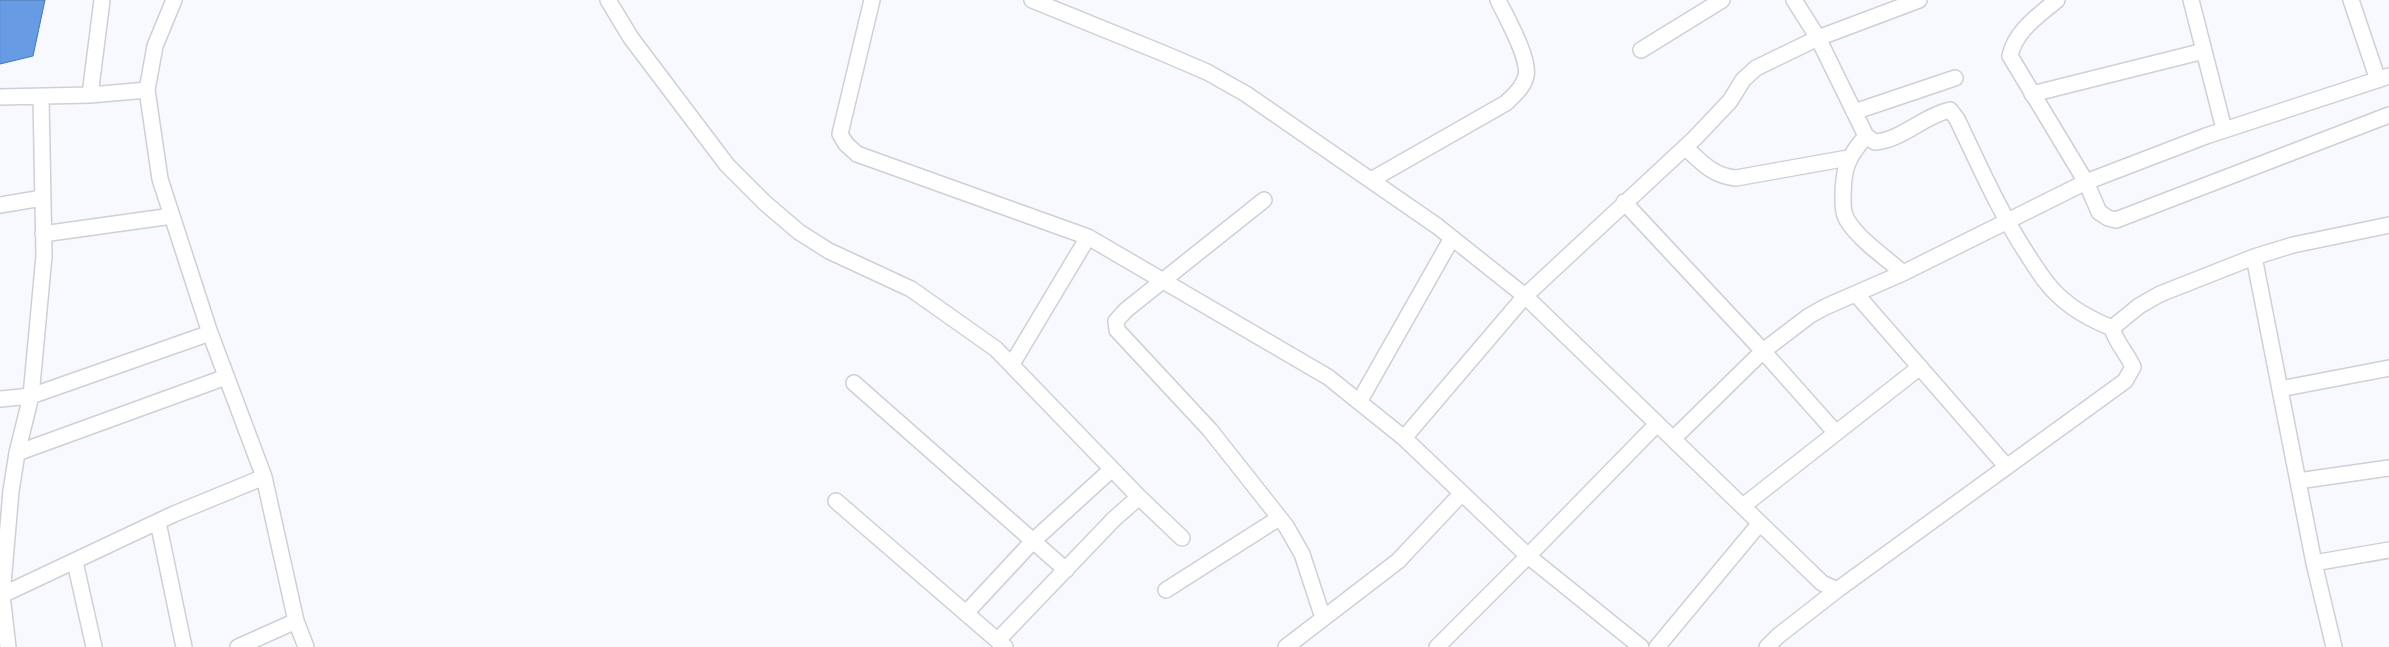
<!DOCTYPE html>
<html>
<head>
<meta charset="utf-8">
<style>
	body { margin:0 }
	canvas { display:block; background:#f8f9fe }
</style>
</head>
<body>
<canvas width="2389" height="647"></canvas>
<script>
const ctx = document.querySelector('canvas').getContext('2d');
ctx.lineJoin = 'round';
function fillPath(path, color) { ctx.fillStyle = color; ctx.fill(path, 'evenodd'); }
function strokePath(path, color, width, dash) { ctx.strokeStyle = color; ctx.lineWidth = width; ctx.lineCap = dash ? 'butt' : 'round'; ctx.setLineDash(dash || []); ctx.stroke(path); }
const water = new Path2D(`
	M0,0H45L33,56L0,64Z`);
fillPath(water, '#679ce4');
strokePath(water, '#4f74a7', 1);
const street = new Path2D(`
	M102,0L90,95L147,90
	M174,0L155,46L147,90L160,179L210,333L264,477L296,621L306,647
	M608,0L631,38L727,165L765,203L799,232L829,251L911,289L996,349L1139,497L1182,538
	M872,0L840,134L846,144L857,154L1088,237L1328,377L1404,438L1528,556L1437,647
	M1032,0L1165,54L1207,72L1246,94L1437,226L1525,296L1822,583L1837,590L2125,381L2133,367C2127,353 2116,343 2112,328L2139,306L2160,294L2254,257L2293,245L2389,225
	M1794,0L1818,38L1866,136L1875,142C1902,140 1923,116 1950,110L1957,119C1979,165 1999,211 2027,254C2037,269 2046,285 2060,297C2075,311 2092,320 2112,328
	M2057,0C2038,16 2015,31 2010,56L2086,182L2099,212L2108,218L2116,220L2389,115
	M2191,0L2224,129
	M2351,0L2378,80
	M1641,50L1722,0
	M2032,94L2204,51
	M0,97L90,95
	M1854,112L1955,78
	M1866,136C1847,158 1843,168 1843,198C1843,207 1843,215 1849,223C1862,242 1885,257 1903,273
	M1685,147C1701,162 1713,176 1736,178L1848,158
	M1371,180L1506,103C1514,95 1523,88 1526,76C1530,58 1506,17 1498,0
	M1264,200L1126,310L1116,321L1117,330L1210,430L1286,526L1302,554L1323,618
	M1624,202L1763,351L1836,433
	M0,205L42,198
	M43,234L172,216
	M2254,257L2314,563L2334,647
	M1856,294L2006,466
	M1012,364L1088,237
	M854,383L1066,570
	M2280,389L2389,368
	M0,399L31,396L210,333
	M1359,402L1452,238
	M1404,438L1525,296L1695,138L1730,101L1743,80L1756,68L1818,38L1919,0
	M1674,438L1763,351L1809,316L1825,307L1903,273L2086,182L2206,136L2389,76
	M17,453L226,377
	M2298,481L2389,468
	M836,501L1005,647
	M1743,506L1920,367
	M158,522L184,647
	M75,562L94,647
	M2314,563L2389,550
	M1166,590L1279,518
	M2,595L174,514L264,477
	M966,613L1033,541L1112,469
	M998,640L1114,519L1139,497
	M8,647L2,595L11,491L17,453L31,396L44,256L41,97
	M238,647L296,621
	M1286,647L1398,561L1462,493
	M1641,647L1528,556L1657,424
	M1657,647L1760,523
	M1767,647L1778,636L1837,590`);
strokePath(street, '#ced0d8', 18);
strokePath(street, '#fff', 15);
</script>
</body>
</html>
